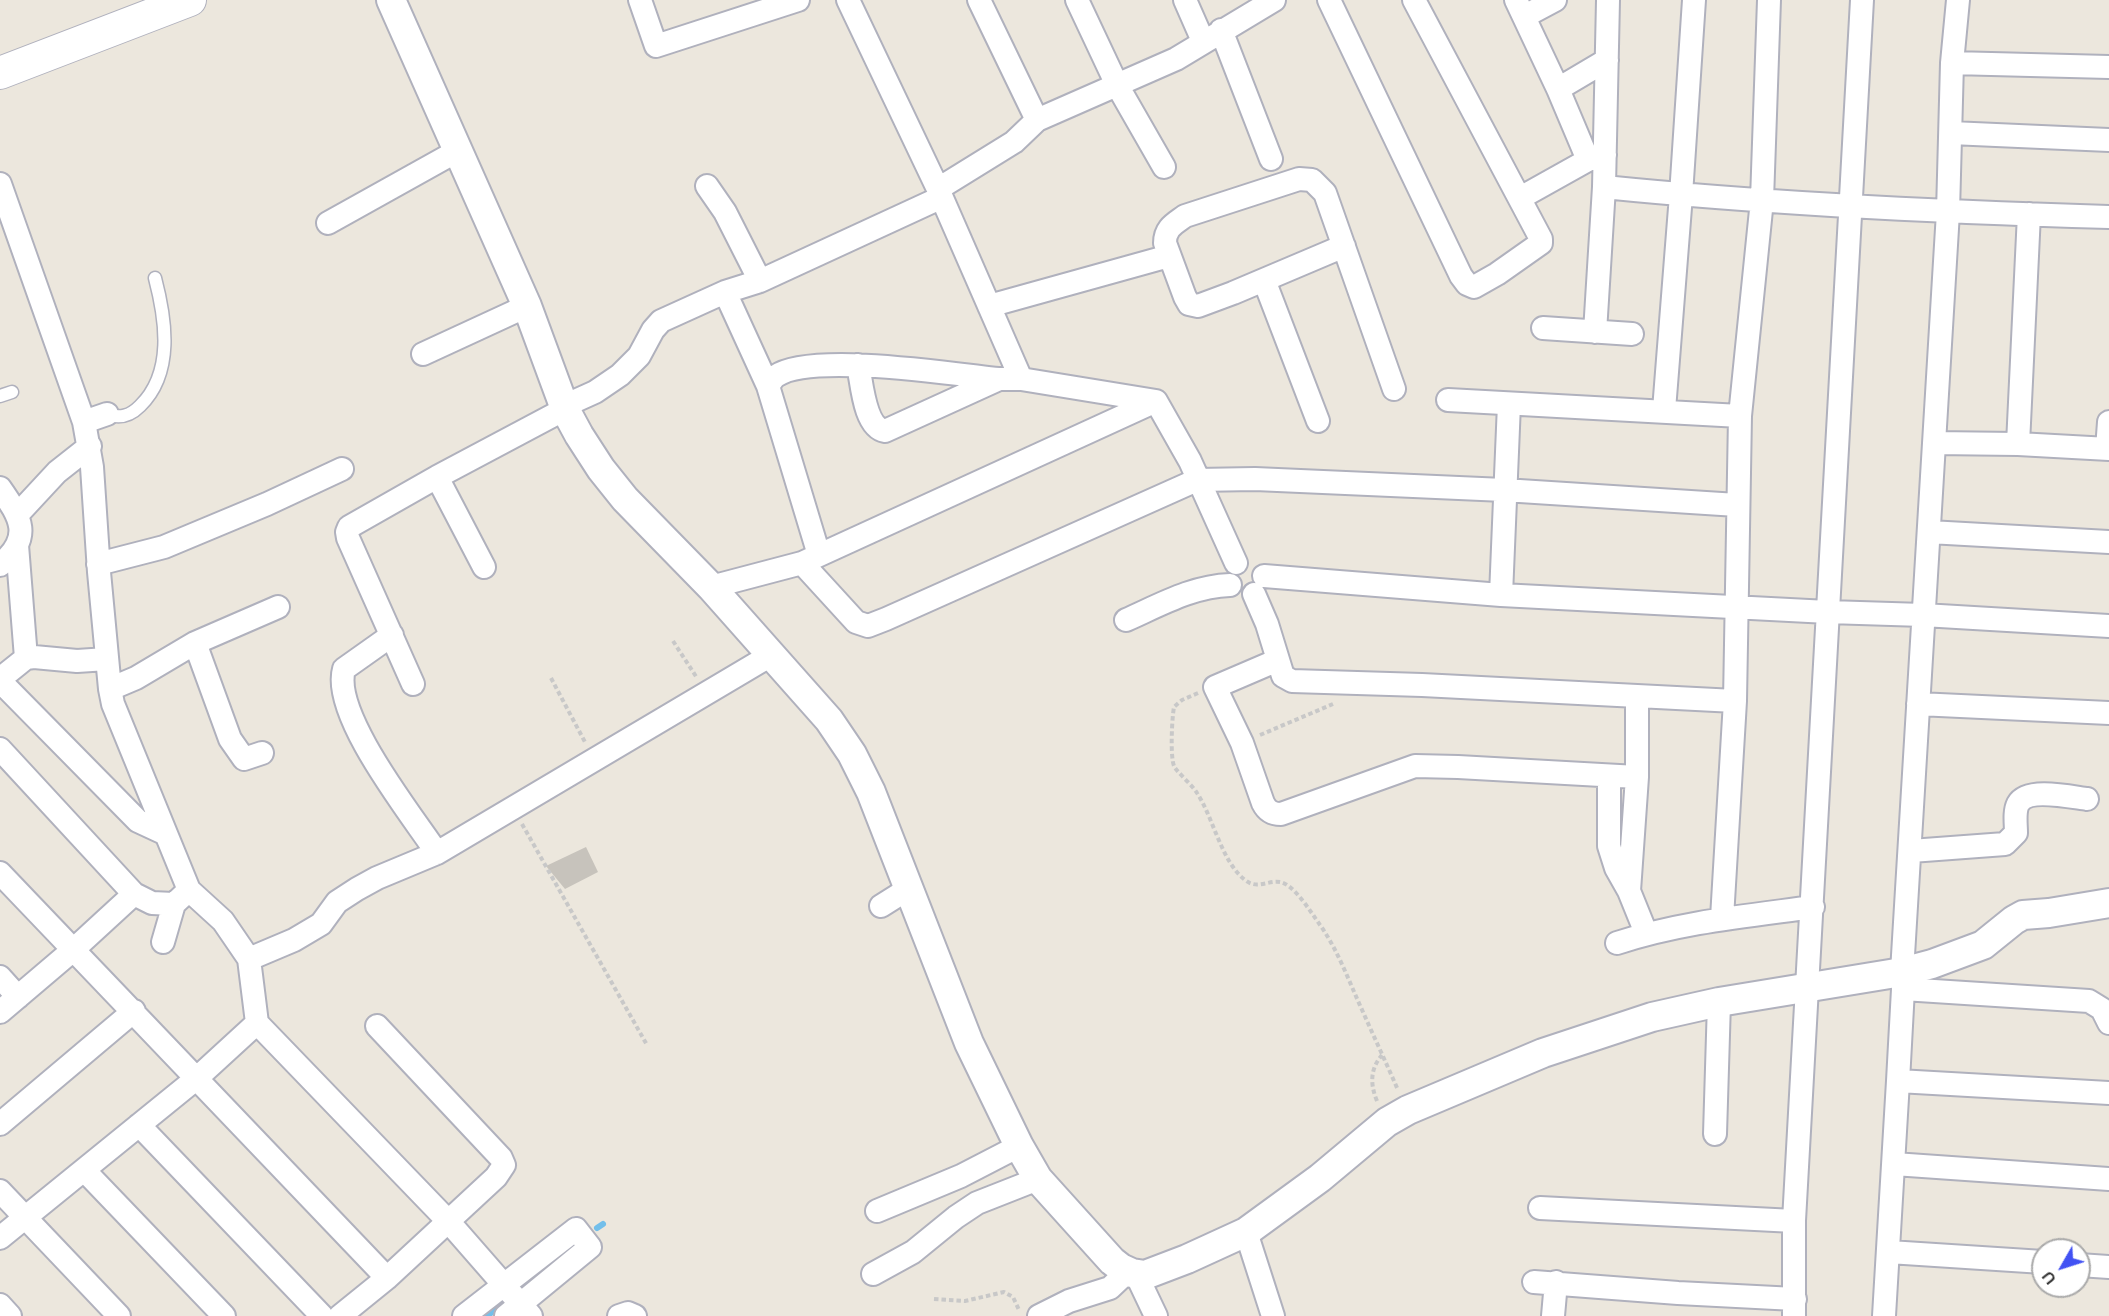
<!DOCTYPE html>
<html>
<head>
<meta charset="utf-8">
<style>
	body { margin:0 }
	#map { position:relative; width:2109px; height:1316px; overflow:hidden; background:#ece7dd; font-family:Mulish,sans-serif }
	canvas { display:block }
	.north { position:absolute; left:2031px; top:1238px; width:60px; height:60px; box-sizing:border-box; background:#fff; border:2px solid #aaa; border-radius:50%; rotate:231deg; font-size:16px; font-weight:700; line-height:24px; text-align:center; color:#2a2a2a }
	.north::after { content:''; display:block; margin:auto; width:21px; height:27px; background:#4252f3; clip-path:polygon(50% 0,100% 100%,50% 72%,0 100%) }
</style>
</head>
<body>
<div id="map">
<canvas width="2109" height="1316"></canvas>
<div class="north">U</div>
</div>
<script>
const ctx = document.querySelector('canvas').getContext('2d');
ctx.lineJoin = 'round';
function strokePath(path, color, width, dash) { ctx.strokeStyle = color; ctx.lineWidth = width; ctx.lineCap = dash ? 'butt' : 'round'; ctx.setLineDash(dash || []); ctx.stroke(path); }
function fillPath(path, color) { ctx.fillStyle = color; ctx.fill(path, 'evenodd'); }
strokePath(new Path2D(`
	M597,1228L603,1224
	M487,1316L501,1305`), '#73bfea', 6);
fillPath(new Path2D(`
	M586,847L598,872L565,889L546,866Z`), '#c7c3bc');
const service = new Path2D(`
	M0,396L12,392
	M107,414C120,419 130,416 140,406C174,373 166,320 155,278`);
const minor = new Path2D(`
	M640,0L656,46L798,0
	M848,0L938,189L1021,379
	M979,0L1037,120
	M1077,0L1117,85L1164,167
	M1185,0L1203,41
	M1329,0L1461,276L1467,284L1474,287L1497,274L1541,243V239L1414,0
	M1516,0L1558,89L1607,60
	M1525,16L1555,0
	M1221,30L1271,159
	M1952,63L2109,67
	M1558,89L1588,160L1605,155
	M1951,133L2109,140
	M0,184L84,422L92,467L99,572L110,689L113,704L189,890L223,921L249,959L257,1023L448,1221L531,1316
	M707,186L725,212L760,281
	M1604,187C1772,204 1940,212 2109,217
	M938,189L1014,142L1037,120L1176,59L1274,0
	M1520,198L1588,160
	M328,223L459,150
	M1344,246L1233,293L1198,306L1189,304L1185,297L1165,243C1165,228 1174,224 1185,216L1299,179L1312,180L1325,193L1394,389
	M1264,280L1318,421
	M725,292L768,386L819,555
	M989,306L1169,256
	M1543,328L1632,334
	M1595,332L1604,187L1608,0
	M423,354L527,306
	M858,365C862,383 864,427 885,431L997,380
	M768,386C770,383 773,378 776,376C810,352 953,374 998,379H1021L1156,401L1190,461L1236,563
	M1448,400L1740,416
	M564,406L595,392L620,375L639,356L653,330L661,321L725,292L760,281L940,198
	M1664,410L1681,195L1694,0
	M84,422L107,414
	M1934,443L2018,444L2109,449
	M2018,444L2029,214
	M2107,449L2109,422
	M437,477L484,567
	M0,488C21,518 33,537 0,565
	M18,514L57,472L90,446
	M1929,532L2109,542
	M17,545L26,658
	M802,563L856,622L868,626L886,619L1197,480L1255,479L1504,490L1737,505
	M98,564L164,547L267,504L342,469
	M1264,576L1501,595L1828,612L1923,615L2109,626
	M711,587L802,563L1156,401
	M1254,594L1267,624L1283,676L1292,681L1422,685L1735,701
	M1501,595L1509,404
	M1126,620C1160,605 1193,586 1230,585
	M392,635L344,669C331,714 411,814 437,853
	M195,643L230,739L244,759L262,753
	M1278,660L1215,687L1242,743L1263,803C1267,811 1272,814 1281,814L1415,766L1458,767L1637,777
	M0,679L26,658L34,657L77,661L107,659
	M0,681L138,821L166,834
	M413,684L348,538L347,532L349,527L437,477L565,409
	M110,689L136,678L195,643L278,607
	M1918,704L2109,713
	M0,749L134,894L152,903L174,904L189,890
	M1609,776V846L1616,868L1629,891L1646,933
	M1911,851L2005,844L2016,833C2016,824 2014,812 2018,804C2027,787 2071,797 2087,799
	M0,873L387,1278
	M1629,891L1637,777V697
	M881,906L908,889
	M1722,918L1735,701L1740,416L1762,200L1769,0
	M163,942L174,904
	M1617,943C1681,922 1747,916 1813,907
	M249,959L294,940L321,924L337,902L357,889L377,878L437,853L771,655
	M0,977L18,997
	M1903,989L2089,1001L2102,1009L2109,1023
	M0,1012L73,950L134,894
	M1898,1081L2109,1093
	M0,1124L134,1011
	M139,1125L322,1316
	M1715,1134L1719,1002
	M1894,1164L2109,1179
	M84,1170L224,1316
	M0,1191L119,1316
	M1540,1208L1794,1221
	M877,1211L961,1176L1019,1146
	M1246,1232L1273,1316
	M0,1238L197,1078L257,1023
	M1889,1252L2043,1262
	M2079,1265L2109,1267
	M873,1274L913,1252L956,1217L977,1203L1038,1179
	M1136,1274L1156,1316
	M1534,1282L1678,1293L1795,1299
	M0,1305L10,1316
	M340,1316L387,1278L496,1177L504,1165L501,1158L377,1026
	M464,1316L576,1229L590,1247L506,1316
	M619,1316L628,1313L635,1316
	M1039,1316L1069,1301L1110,1288L1128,1271
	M1553,1316L1556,1282
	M1794,1316V1221L1862,0
	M1884,1316L1898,1081L1903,989L1902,972L1948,212L1952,63L1958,0`);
const tertiary = new Path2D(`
	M391,0L527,306L565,409L579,435L601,469L625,499L711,587L829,720L852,754L871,792L969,1043L1019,1146L1038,1179L1112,1261L1121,1268L1132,1273L1145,1275L1187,1259L1246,1232L1320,1178L1387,1122L1408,1110L1543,1053L1652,1017L1719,1002L1902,972L1932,964L1983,945L2014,920L2023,915L2049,913L2109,903`);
const secondary = new Path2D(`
	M0,73L190,0`);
strokePath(service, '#b0b1bd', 15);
strokePath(minor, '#b0b1bd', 26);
strokePath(tertiary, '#b0b1bd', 32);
strokePath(secondary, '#b0b1bd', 34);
strokePath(new Path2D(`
	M673,641L697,678
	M551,678L586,744
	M1198,693L1182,700L1174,707C1172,717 1170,756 1174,766C1175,770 1193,786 1197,793C1214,819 1221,861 1245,880C1257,890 1268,880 1280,882C1294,884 1312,914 1320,925C1335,946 1345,971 1355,994C1369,1026 1384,1058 1398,1090
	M1260,735L1333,704
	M522,824L647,1045
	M1377,1101C1370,1084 1370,1069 1382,1055
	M934,1299L965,1301L1004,1292L1013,1297L1019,1310`), '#c8c8c8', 4, [4.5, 3]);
strokePath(service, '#fff', 12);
strokePath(minor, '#fff', 22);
strokePath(tertiary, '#fff', 28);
strokePath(secondary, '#fff', 32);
</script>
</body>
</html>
